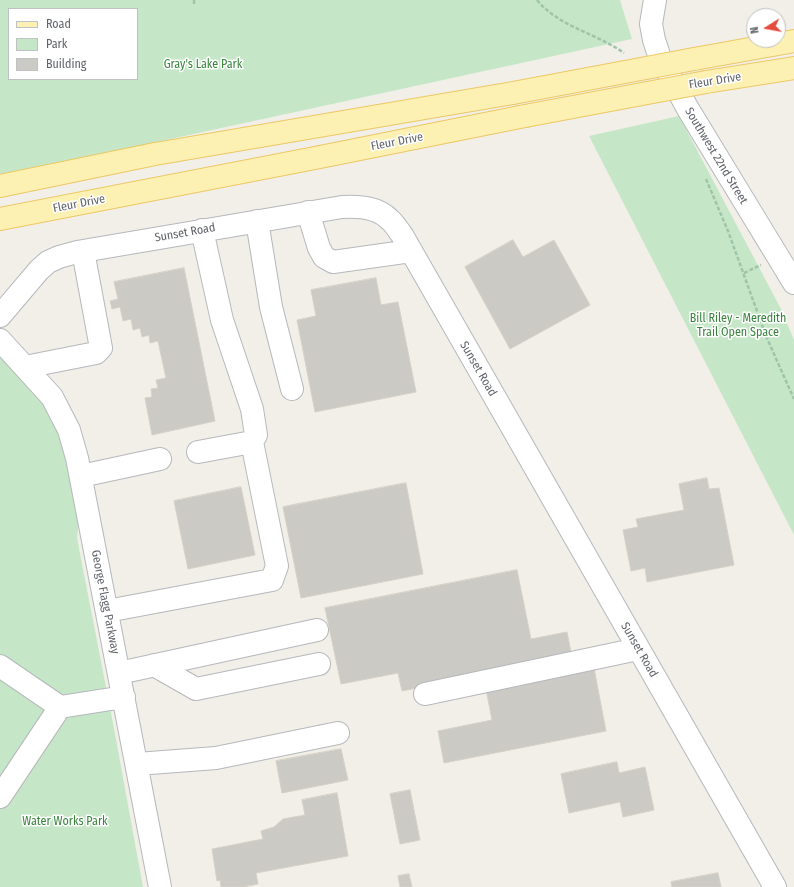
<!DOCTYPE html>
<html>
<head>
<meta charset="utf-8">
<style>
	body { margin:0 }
	#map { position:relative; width:794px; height:887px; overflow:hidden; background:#f1efe8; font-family:"Fira Sans Condensed",sans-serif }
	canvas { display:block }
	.legend { position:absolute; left:8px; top:8px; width:130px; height:72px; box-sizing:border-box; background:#fff; border:1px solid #bfc1c3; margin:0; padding:5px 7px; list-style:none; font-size:12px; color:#5f6368 }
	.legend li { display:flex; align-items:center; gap:8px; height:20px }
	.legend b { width:20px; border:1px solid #bfc1c3 }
	.north { position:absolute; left:746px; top:8px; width:40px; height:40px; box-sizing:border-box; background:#fff; border:1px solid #bfc1c3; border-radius:50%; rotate:259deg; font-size:11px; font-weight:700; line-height:16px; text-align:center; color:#5f6368 }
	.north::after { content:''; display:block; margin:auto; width:14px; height:18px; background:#e34b3c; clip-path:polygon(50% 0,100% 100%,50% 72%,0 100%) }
</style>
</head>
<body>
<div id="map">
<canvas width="794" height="887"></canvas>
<ul class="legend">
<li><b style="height:5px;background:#fcf1b2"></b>Road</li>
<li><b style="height:11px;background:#c6e7c7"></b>Park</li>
<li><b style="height:11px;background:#cccac5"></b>Building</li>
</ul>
<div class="north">N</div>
</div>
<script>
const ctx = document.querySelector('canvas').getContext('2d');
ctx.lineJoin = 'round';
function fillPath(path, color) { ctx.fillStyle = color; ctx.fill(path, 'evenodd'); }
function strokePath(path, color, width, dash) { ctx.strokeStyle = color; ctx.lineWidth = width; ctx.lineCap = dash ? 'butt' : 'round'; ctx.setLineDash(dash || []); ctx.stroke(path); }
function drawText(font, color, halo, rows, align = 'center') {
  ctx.font = font + ' "Fira Sans Condensed",sans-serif'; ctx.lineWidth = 3; ctx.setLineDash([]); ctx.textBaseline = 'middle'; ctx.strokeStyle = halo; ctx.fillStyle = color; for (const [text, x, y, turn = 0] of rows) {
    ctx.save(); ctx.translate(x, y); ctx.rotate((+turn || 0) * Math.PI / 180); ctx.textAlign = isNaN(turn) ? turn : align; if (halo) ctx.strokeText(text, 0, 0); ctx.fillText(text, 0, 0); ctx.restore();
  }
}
fillPath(new Path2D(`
	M0,0H620L632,39L0,176ZM9,9H137V79H9Z
	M679,116L781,309L794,340V535L589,136Z
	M0,350L46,399L66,442L79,520L77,538L113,723L143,887H0Z`), '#c6e7c7');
const building = new Path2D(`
	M513,240L523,257L554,240L590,305L510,349L465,267Z
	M184,268L215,421L152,435L145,398L152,397L151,389L158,388L156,380L166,378L158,341L150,343L149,335L142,337L140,328L133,330L131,319L123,321L120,307L112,309L110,301L118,299L114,282Z
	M376,278L381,305L398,302L416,392L315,412L297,320L316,316L311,290Z
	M707,478L709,489L719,488L734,565L647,582L645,568L631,571L623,530L638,527L636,519L684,510L679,484Z
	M406,483L423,574L301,598L283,507Z
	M241,487L255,555L188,569L174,501Z
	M517,570L531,639L567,632L572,657L402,691L398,673L341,684L325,608Z
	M594,668L606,731L444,763L438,731L492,720L486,689Z
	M341,749L348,780L282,793L276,761Z
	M617,762L619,773L645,767L654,810L623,817L620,802L569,813L561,774Z
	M410,790L420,840L400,844L390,794Z
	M337,793L348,856L256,873L258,884L243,887H221L220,880L217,881L212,849L263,839L261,831L274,827L283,819L305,815L302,800Z
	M718,873L721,887H672L671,882Z
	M409,874L412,887H400L398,876Z`);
fillPath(building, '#cccac5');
strokePath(building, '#d5d1c6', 1);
const minor = new Path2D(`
	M655,0L651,24L654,40L660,58L688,109L794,283
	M308,212L319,248L324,257L333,262L411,251
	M257,221L271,307L292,389
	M0,316L39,270L48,262L59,257L77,252L342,207C359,206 378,207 390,220C395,224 398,230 402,235L775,887
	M0,340L52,397L69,430L77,458L160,887
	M25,367L96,353L101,348L83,251
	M198,452L252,442
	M81,476L160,459
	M107,611L272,580L277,566L252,442L256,435L252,409L222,320L202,230
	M154,665L196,689L319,664
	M0,666L60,707L124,697
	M119,673L317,630
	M425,694L638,649
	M137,764L216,758L338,733
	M0,797L60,707`);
const major = new Path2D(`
	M694,59L794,41
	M706,82L794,68
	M0,186L155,154L513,93
	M0,219L315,158L525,116`);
strokePath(minor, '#b5b8bc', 24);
strokePath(major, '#ecc865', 24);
strokePath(new Path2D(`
	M537,0C559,27 596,33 624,53
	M194,4V0
	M706,179L728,231L766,336L794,399
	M744,273L761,265`), '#9ec5aa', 2.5, [4, 2]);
strokePath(minor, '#fff', 22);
strokePath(major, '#fcf1b2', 22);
const majorBridge = new Path2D(`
	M513,93L694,59
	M525,116L706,82`);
strokePath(majorBridge, '#ecc865', 24, []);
strokePath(majorBridge, '#fcf1b2', 22);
drawText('12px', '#39843e', '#fff', [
	["Gray's Lake Park",203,65],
	["Bill Riley - Meredith",738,319],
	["Trail Open Space",738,333],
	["Water Works Park",65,822]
]);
drawText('12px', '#5f6368', '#fff', [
	["Fleur Drive",715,81,-9],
	["Fleur Drive",397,142,-11],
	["Southwest 22nd Street",716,156,59],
	["Fleur Drive",79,204,-11],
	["Sunset Road",185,233,-10],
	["Sunset Road",478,369,60],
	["George Flagg Parkway",105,602,79],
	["Sunset Road",639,650,60]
]);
</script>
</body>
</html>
